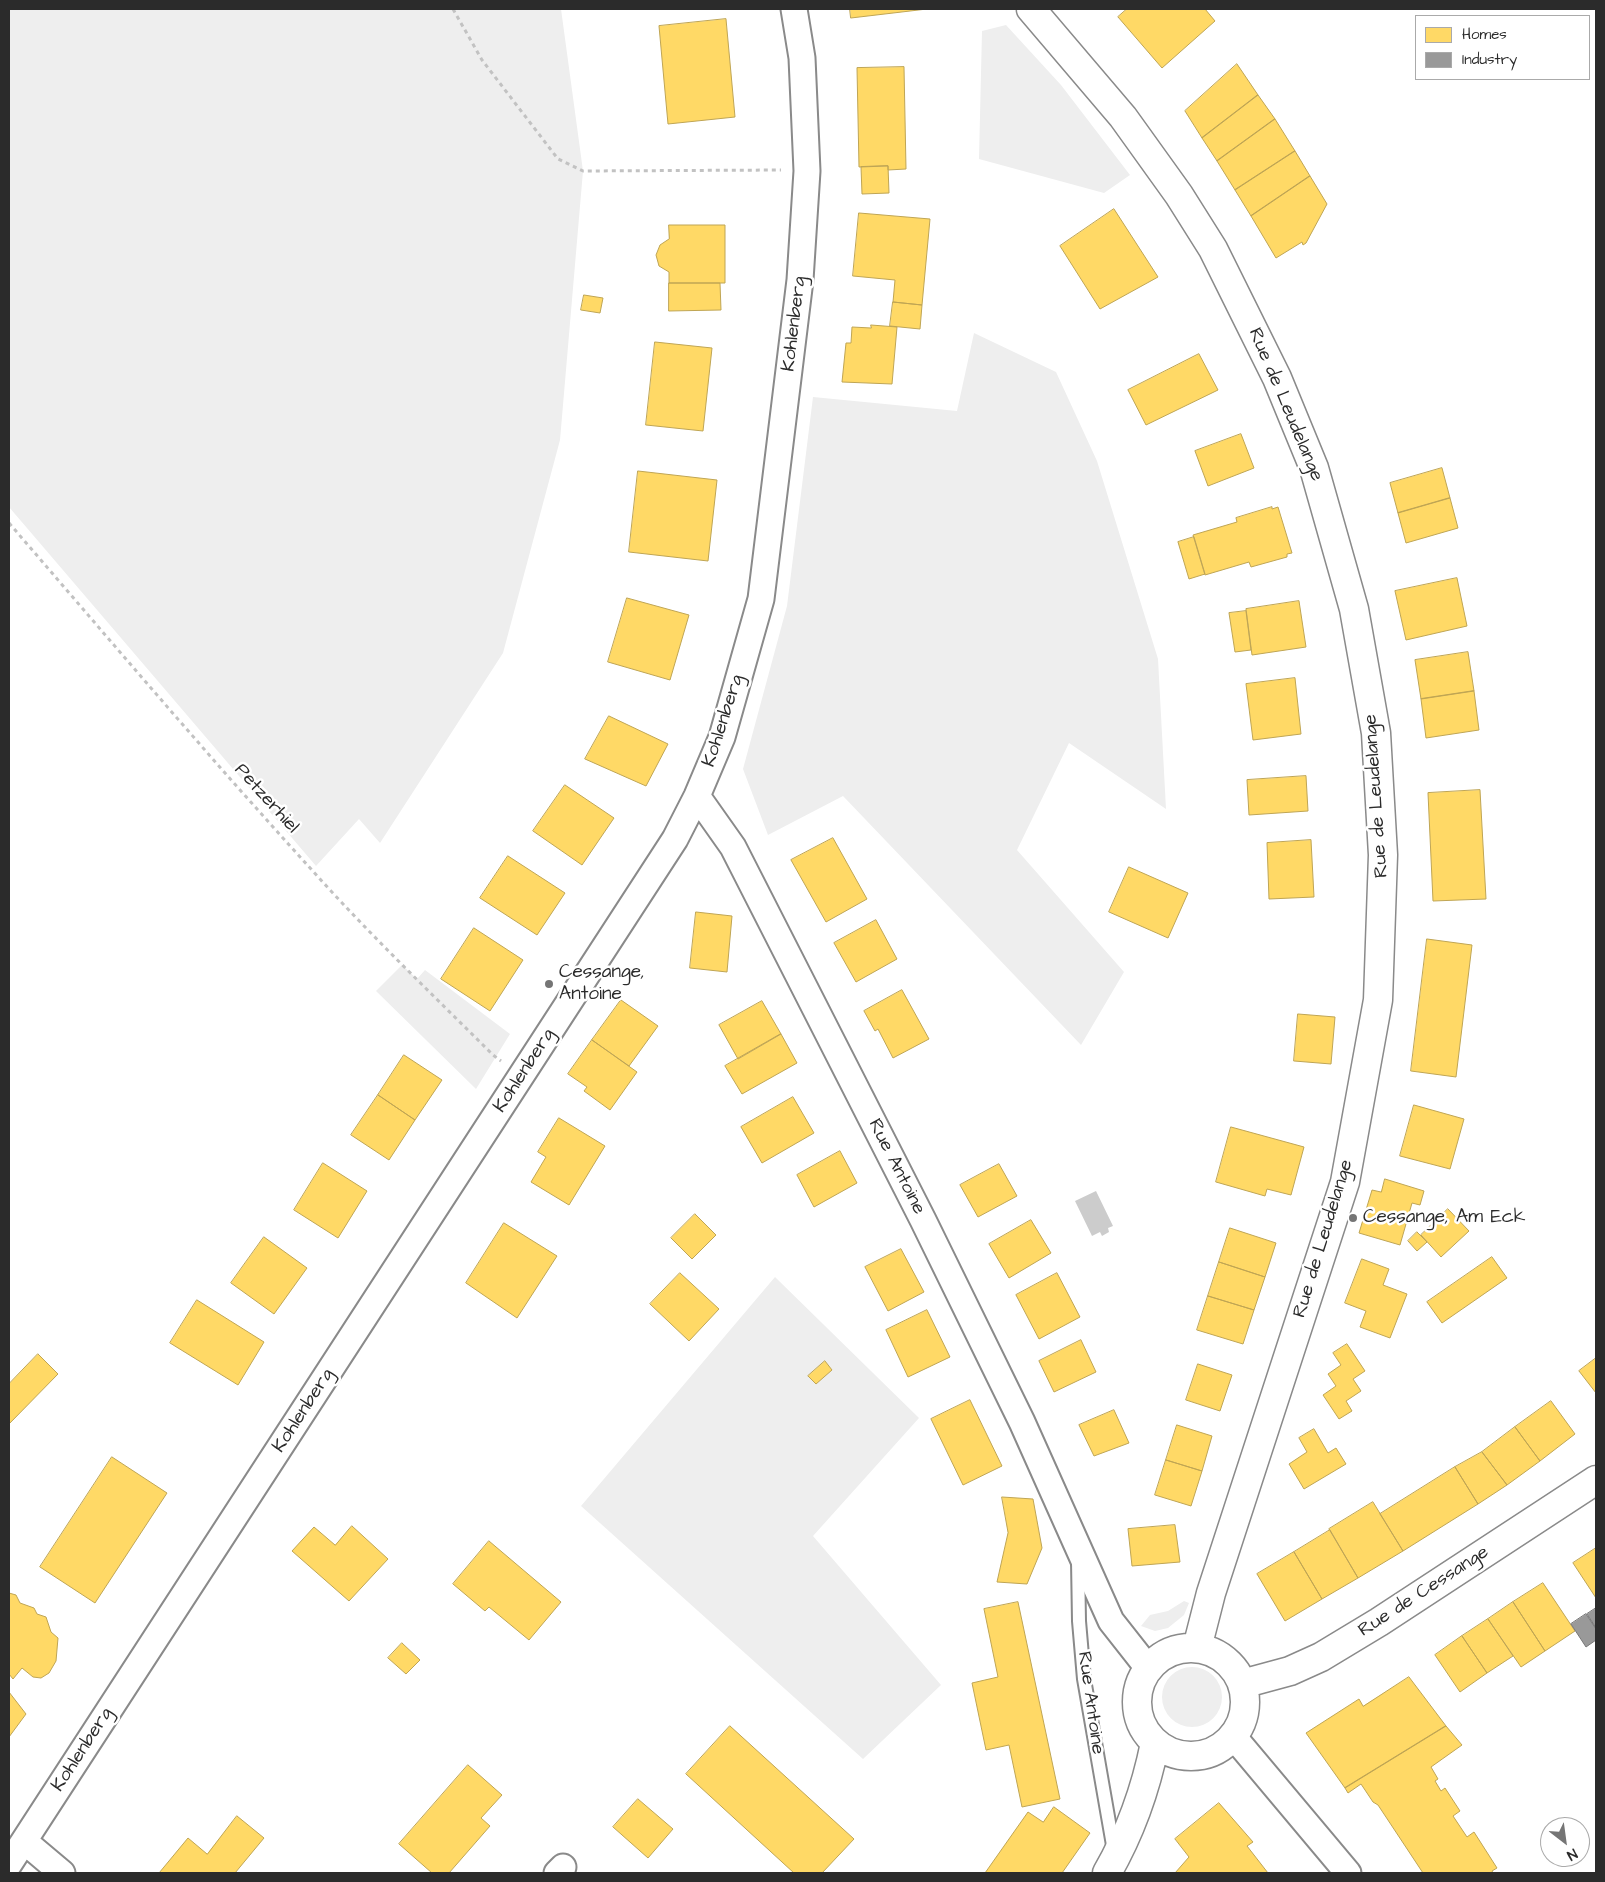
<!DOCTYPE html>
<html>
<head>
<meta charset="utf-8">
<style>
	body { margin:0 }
	#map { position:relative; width:1605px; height:1882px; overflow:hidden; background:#fff; font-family:"Architects Daughter",sans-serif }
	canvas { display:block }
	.frame { position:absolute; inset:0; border:10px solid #2b2b2b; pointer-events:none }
	.legend { position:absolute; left:1415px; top:15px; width:175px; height:65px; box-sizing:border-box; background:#fff; border:1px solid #aaa; margin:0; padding:6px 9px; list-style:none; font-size:15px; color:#2b2b2b }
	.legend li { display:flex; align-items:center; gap:10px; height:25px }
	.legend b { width:25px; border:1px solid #aaa }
	.north { position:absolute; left:1540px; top:1817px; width:50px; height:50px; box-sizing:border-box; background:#fff; border:1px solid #aaa; border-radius:50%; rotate:150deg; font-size:14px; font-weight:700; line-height:20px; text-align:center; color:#2b2b2b }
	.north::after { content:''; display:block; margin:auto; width:18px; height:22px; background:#757575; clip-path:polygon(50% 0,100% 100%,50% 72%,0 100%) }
</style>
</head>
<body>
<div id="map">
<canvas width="1605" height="1882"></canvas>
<div class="frame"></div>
<ul class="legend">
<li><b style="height:14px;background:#ffd966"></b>Homes</li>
<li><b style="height:14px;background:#999"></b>Industry</li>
</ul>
<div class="north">N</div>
</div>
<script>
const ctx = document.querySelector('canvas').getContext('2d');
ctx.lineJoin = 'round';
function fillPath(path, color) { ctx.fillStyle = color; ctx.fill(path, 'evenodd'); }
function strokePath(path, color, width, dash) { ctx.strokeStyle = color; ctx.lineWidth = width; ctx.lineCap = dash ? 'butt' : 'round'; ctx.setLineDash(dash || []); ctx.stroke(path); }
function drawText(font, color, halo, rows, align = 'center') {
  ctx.font = font + ' "Architects Daughter",sans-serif'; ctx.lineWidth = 5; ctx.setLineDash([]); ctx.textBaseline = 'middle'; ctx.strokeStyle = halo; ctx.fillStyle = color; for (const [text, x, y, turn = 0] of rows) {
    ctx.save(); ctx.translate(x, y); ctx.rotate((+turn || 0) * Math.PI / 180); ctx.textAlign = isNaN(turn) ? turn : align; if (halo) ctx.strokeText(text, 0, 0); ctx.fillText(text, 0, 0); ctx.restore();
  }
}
fillPath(new Path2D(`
	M9,9H561L583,171L560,440L503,653L380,843L359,819L316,866L9,507Z
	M1006,25L1061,85L1130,175L1104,193L979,159L982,31Z
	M974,333L1056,372L1097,461L1158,659L1166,809L1069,743L1017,850L1124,972L1081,1045L843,796L768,835L743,769L787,606L813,397L957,411Z
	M402,965L417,979L425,970L510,1034L476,1089L376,991Z
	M775,1277L919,1418L813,1536L941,1685L863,1759L581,1506Z
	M1184,1601L1189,1603L1184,1615L1168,1628L1155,1631L1141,1626L1150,1615L1168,1611Z
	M1162 1697a30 30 0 1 1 60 0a30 30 0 1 1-60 0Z`), '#eee');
fillPath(new Path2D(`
	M1096,1191L1113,1226L1108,1228L1109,1232L1102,1236L1100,1232L1092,1236L1075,1201Z`), '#ccc');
const homes = new Path2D(`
	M850,9H927L851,18Z
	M1127,9H1205L1215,21L1162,68L1118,17Z
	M726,19L735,117L668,124L659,26Z
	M1237,64L1258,95L1202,138L1185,111Z
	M904,67L906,169L888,170V166L859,167L857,68Z
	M1258,95L1275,119L1217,161L1202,138Z
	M1275,119L1295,151L1235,190L1217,161Z
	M1295,151L1310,176L1251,216L1235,190Z
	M888,166L889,193L862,194L861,167Z
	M1310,176L1327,204L1306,243L1303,245L1302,242L1276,258L1251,216Z
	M1114,209L1158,277L1100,309L1060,246Z
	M859,213L930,219L922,305L893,302L895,280L853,276Z
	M669,225H725V283H669V272L659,266L656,255L660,245L669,239Z
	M669,283H720L721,310L669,311Z
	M584,295L603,298L600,313L581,310Z
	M893,302L922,305L920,329L890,326Z
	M871,325L897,327L892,384L842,382L846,343H851L852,327L871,328Z
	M655,342L712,348L703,431L646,425Z
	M1199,354L1218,390L1146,425L1128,390Z
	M1241,434L1254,468L1208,486L1195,451Z
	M1442,468L1450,498L1398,513L1390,483Z
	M638,471L717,480L708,561L629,552Z
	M1450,498L1458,528L1406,543L1398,513Z
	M1272,507V509L1278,507L1292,553L1287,554V557L1251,567L1249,562L1205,575L1193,535L1237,522L1236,518Z
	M1194,537L1205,574L1189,579L1178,542Z
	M1457,578L1467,626L1406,640L1395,591Z
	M627,598L689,615L670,680L608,662Z
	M1299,601L1306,647L1252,655L1246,609Z
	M1246,611L1251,650L1235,652L1229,613Z
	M1468,652L1474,691L1421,699L1415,660Z
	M1295,678L1301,734L1253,740L1246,684Z
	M1474,691L1479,730L1426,738L1421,699Z
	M609,716L668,744L646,786L585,759Z
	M1306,776L1308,811L1249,815L1247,780Z
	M565,785L614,818L582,865L533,831Z
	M1480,790L1486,899L1433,901L1428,793Z
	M833,838L867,899L826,922L791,860Z
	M1311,840L1314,897L1269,899L1267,843Z
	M508,856L565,893L537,935L480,898Z
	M1129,867L1188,893L1168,938L1109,912Z
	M696,912L732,916L727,972L690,968Z
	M876,920L897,959L856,982L834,943Z
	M474,928L523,960L490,1011L441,979Z
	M1427,939L1472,945L1456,1077L1411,1071Z
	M902,990L929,1039L893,1058L878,1029L875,1031L864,1011Z
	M621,1000L658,1026L629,1066L592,1040Z
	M762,1001L781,1034L738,1059L719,1025Z
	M1298,1014L1335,1017L1331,1064L1294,1061Z
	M781,1034L797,1063L742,1094L725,1066Z
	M592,1040L637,1072L610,1110L584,1091L587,1087L568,1074Z
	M404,1055L442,1080L415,1120L378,1095Z
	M378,1095L415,1120L389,1160L351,1135Z
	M793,1097L814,1133L762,1163L741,1127Z
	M1414,1105L1464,1119L1450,1169L1400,1156Z
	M559,1118L605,1146L569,1205L531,1182L546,1157L538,1152Z
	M1231,1127L1304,1147L1291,1195L1267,1189L1265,1196L1216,1182Z
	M840,1151L857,1183L814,1207L797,1175Z
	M323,1163L367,1191L338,1238L294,1210Z
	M999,1164L1017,1196L978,1217L960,1185Z
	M1385,1179L1424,1191L1420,1205L1412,1203L1400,1245L1359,1233L1372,1190L1381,1192Z
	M1448,1209L1469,1231L1441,1257L1421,1235Z
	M695,1214L716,1235L692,1259L671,1238Z
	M1031,1220L1051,1253L1009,1278L989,1244Z
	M504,1223L557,1256L517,1318L466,1283Z
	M1230,1228L1276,1243L1265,1277L1219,1262Z
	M1417,1232L1427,1242L1417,1251L1408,1241Z
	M264,1237L307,1268L274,1314L231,1283Z
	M901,1249L924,1292L888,1311L865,1267Z
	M1492,1257L1507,1278L1442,1323L1427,1302Z
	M1362,1259L1389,1269L1383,1285L1407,1294L1390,1338L1360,1327L1366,1311L1345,1303Z
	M1219,1262L1265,1277L1254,1310L1208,1296Z
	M680,1273L719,1309L689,1341L650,1304Z
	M1057,1273L1080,1317L1039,1339L1016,1295Z
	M1208,1296L1254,1310L1243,1344L1197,1330Z
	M197,1300L264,1342L238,1385L170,1343Z
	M927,1310L950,1357L908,1377L886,1330Z
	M1081,1340L1096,1372L1054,1392L1039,1361Z
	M1347,1344L1365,1371L1353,1379L1361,1391L1346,1401L1352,1411L1339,1419L1323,1395L1336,1386L1328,1374L1341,1365L1333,1353Z
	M38,1354L58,1374L9,1424V1384Z
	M1596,1358V1393L1579,1371Z
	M825,1361L832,1370L816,1384L808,1376Z
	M1198,1364L1232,1375L1220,1411L1186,1400Z
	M970,1400L1002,1466L963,1485L931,1419Z
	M1551,1401L1575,1434L1540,1461L1515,1427Z
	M1114,1410L1129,1443L1094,1456L1079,1425Z
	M1177,1425L1212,1436L1202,1471L1166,1460Z
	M1515,1427L1540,1461L1507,1485L1482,1452Z
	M1314,1429L1328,1453L1336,1448L1346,1464L1304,1489L1289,1464L1307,1452L1299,1438Z
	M1482,1452L1507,1485L1478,1504L1455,1467Z
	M112,1457L167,1493L95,1603L40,1567Z
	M1166,1460L1202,1471L1191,1506L1155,1495Z
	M1455,1467L1478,1504L1403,1551L1380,1514Z
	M1002,1497L1033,1499L1042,1548L1027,1584L997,1582L1008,1533Z
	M1373,1502L1403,1551L1358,1578L1329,1529Z
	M1175,1525L1180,1562L1132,1566L1128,1529Z
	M352,1526L388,1559L349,1601L292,1551L314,1527L335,1545Z
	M1330,1530L1358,1578L1322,1599L1294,1552Z
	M489,1541L561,1602L529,1640L489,1607L485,1611L453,1584Z
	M1596,1548V1598L1573,1563Z
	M1294,1552L1322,1599L1285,1621L1257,1574Z
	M1543,1583L1575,1631L1545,1651L1513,1602Z
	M9,1593L16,1595L20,1603L34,1608L37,1614L46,1617L51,1632L58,1638L56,1661L49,1673L41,1678L33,1677L22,1668L13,1679L9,1674Z
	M1018,1602L1060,1799L1022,1807L1009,1745L986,1750L972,1683L998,1677L984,1609Z
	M1513,1602L1545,1651L1521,1667L1488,1619Z
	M1488,1619L1513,1656L1487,1673L1462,1636Z
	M1462,1636L1487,1673L1460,1692L1435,1655Z
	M402,1643L420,1660L406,1674L388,1658Z
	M1409,1677L1446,1726L1345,1788L1306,1733L1359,1699L1363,1706Z
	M9,1692L26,1714L9,1737Z
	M730,1726L854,1839L822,1873H794L686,1774Z
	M1446,1726L1462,1745L1431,1767L1438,1779L1435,1781L1441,1791L1445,1788L1460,1811L1453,1816L1467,1837L1474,1832L1497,1868L1492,1871L1493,1873H1423L1378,1805L1373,1802L1361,1784L1348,1793L1345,1788Z
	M468,1765L502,1795L481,1818L490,1826L449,1873H432L399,1844Z
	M638,1799L673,1829L648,1858L613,1827Z
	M1219,1803L1253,1842L1247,1846L1268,1873H1175L1189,1857L1175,1839Z
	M1054,1807L1090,1833L1062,1873H985L1028,1812L1043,1822Z
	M237,1816L264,1838L235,1873H159L188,1838L207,1854Z`);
fillPath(homes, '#ffd966');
strokePath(homes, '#bfa554', 1);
const industry = new Path2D(`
	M1596,1608V1628L1587,1614Z
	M1586,1614L1596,1629V1640L1586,1647L1571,1624Z`);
fillPath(industry, '#999');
strokePath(industry, '#787878', 1);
const lane = new Path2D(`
	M1078,1561L1079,1621L1084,1679L1114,1851`);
const street = new Path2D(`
	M697,796L733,847L923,1220L1022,1422L1111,1621L1148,1668
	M1233,1736L1348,1873
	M24,1841L62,1873
	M9,1864L675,839L697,796L722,737L761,599L800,280L807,171L802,58L794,9
	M557,1873L563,1867`);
const secondary = new Path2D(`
	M1031,9L1123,117L1179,195L1213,249L1277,378L1314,468L1354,609L1376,733L1383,855L1378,1000L1345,1182L1211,1593L1197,1648
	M1137 1702a54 54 0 1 1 108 0a54 54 0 1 1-108 0Z
	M1242,1684L1290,1671L1321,1657L1379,1622L1596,1480
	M1107,1873C1130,1833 1146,1788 1155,1743`);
strokePath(lane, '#8a8a8a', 16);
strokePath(street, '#8a8a8a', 29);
strokePath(secondary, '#8a8a8a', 31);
strokePath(new Path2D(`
	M453,9L482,60L558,159L583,171L781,170
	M9,523C109,639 208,756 311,869C369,934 432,994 493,1055L501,1061`), '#c2c2c2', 3, [4, 4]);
strokePath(lane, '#fff', 12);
strokePath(street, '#fff', 25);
strokePath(secondary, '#fff', 28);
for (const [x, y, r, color] of [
	[549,984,5,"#757575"],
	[1353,1218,5,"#757575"]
]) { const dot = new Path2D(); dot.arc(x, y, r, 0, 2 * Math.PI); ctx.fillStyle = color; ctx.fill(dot); strokePath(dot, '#fff', 2); }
drawText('19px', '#2b2b2b', '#fff', [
	["Kohlenberg",795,324,-83],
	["Rue de Leudelange",1285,405,67],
	["Kohlenberg",724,721,-72],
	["Rue de Leudelange",1377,796,-94],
	["Petzerhiel",266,799,48],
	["Kohlenberg",525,1071,-57],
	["Rue Antoine",896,1167,63],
	["Rue de Leudelange",1324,1239,-73],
	["Kohlenberg",304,1411,-57],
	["Rue de Cessange",1424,1592,-33],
	["Rue Antoine",1090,1703,82],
	["Kohlenberg",83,1750,-57]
]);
drawText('19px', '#2b2b2b', '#fff', [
	["Cessange,",559,973],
	["Antoine",559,995],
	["Cessange, Am Eck",1363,1218]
], 'left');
</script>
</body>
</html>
